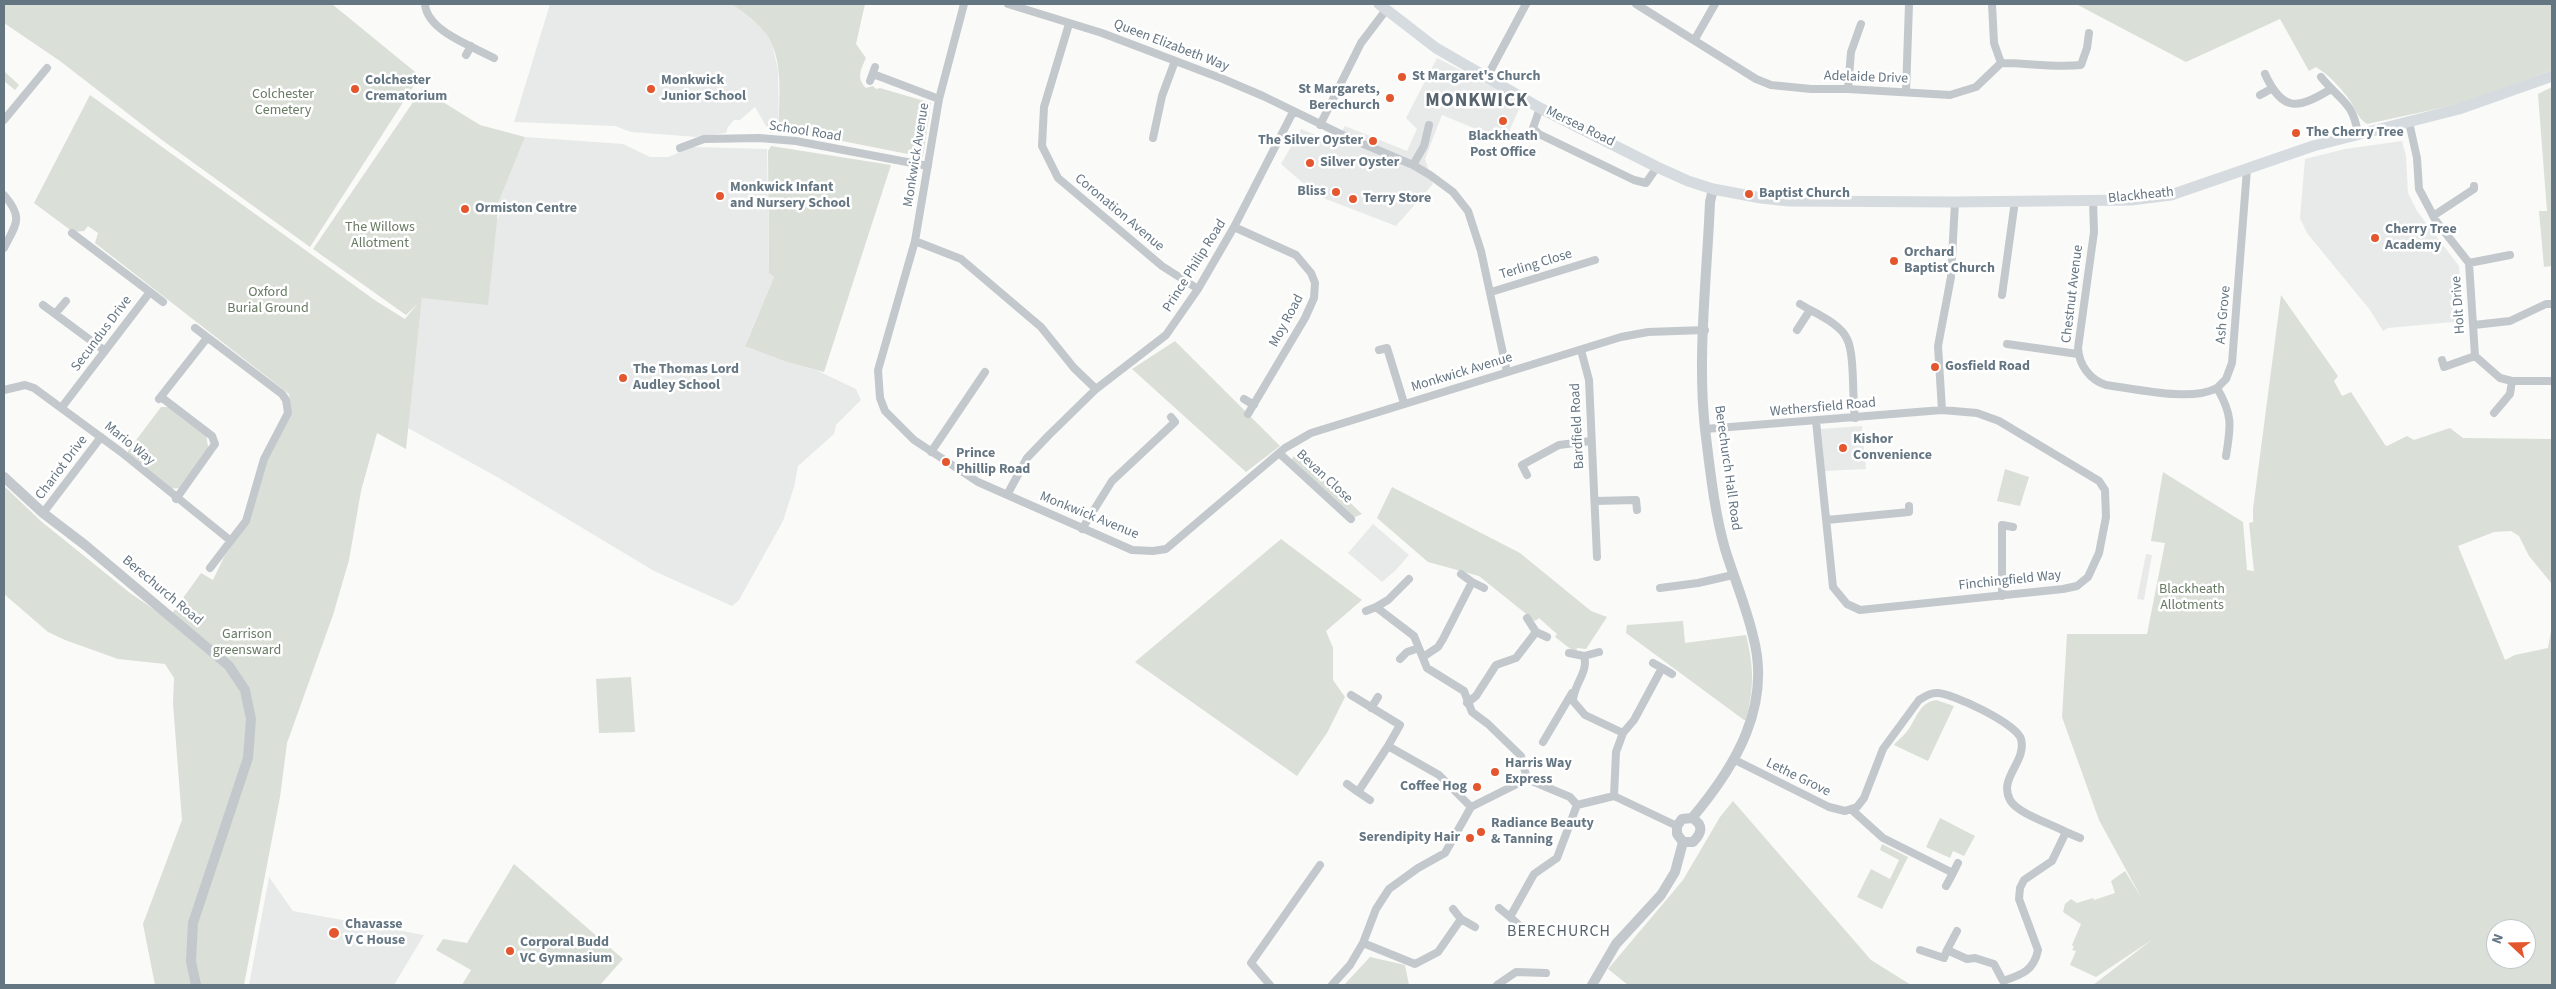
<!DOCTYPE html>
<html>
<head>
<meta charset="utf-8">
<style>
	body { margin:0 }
	#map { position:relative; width:2556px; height:989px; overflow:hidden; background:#fafaf8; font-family:"Source Sans 3",sans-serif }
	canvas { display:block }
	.frame { position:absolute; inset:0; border:5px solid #657683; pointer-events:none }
	.north { position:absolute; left:2486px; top:919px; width:50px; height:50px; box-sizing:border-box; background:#fff; border:1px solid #c1c8cd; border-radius:50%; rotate:291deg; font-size:14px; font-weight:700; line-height:20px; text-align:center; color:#657683 }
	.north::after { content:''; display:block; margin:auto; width:18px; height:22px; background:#e4572e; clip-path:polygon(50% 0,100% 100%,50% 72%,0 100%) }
</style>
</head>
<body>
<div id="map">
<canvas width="2556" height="989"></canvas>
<div class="frame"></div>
<div class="north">N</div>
</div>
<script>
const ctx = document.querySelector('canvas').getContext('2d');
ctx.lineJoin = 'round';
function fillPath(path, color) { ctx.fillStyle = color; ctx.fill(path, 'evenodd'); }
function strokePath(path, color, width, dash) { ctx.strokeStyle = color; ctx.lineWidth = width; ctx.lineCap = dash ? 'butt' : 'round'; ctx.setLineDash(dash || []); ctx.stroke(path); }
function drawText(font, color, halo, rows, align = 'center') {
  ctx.font = font + ' "Source Sans 3",sans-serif'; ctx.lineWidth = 5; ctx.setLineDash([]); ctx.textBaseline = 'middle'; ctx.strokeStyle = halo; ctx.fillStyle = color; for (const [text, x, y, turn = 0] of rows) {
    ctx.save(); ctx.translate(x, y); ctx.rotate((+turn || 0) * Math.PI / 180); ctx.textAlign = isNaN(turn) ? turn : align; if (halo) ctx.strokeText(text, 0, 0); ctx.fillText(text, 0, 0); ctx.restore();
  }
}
fillPath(new Path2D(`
	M550,4H732L763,29L772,44L778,70L779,131L770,133L755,107L740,120H734L728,127L726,133L697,137L631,132L615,126L514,122Z
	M1437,58L1522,102L1505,141L1442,115L1425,159L1433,184L1396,226L1318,196L1281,164L1301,129L1335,143L1345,126L1407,151L1417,129L1406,118Z
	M525,137L623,144L650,157H668L692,147L767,149L769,273L774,277L745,345L787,362L816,370L856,389L861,400L836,425L834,434L798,466L794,487L783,521L739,600L732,606L654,571L499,478L408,428L422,298L499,217V201Z
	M2402,141L2406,156L2408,193L2417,211L2459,266L2464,321L2388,328L2383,331L2370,310L2307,233L2300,218L2305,159L2345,149Z
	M1862,426L1866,469L1825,471L1821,429Z
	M1373,524L1409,555L1396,570L1382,582L1348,553Z
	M2146,554L2152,555L2144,600L2137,599Z
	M269,877L293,911L424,935L394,985H249Z`), '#e8e9e9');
fillPath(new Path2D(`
	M4,4H332L420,76L310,247L162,140L60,61L4,23Z
	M732,4H865L856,44L866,58C861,69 856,78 866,88L873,86L876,89L880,88L931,103L923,157L802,133L782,134L779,131C778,99 786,55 762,29C754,20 742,12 732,4Z
	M2076,4H2552V70L2459,104L2367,124C2357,118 2355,107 2348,98C2340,87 2328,74 2316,67L2309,71L2280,19L2186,62Z
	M4,71L19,85L15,90L4,81Z
	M2552,87V266L2544,267L2539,211H2547L2538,94Z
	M422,89L480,125L525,137L499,201L488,305L422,298L406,449L377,433L361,491L349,560L333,615L287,743L280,797L244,985H155L143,924L182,820L173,704L174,678L165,664L118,659L65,640L48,632L4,594V486L42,522L130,593L168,619L201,573L213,580L224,557L248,524L266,461L291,410L289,394L95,243L98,233L88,226L84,231L73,232L34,203L90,95L376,301L405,319L418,303L406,315L313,249Z
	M771,146L891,165L824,372L787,362L745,346L774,277L769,273L768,151Z
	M2281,295L2338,376L2334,381L2342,396L2351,392L2385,445L2387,446L2407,436L2414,440L2450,428L2463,438L2552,439V584L2529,556L2519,536L2511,531L2494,532L2458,546L2505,660L2515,655L2548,648L2552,626V985H2093L2153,939L2096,977L2070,965L2076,951L2072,950L2074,947L2072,945L2081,924L2063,912L2065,904L2071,899L2077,903L2093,898L2094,900L2115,893L2111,881L2125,871L2142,899L2099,820L2062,717L2067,634H2147L2165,543L2151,541L2163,472L2243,522L2247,570L2254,571L2249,523L2253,522V509ZM2496,929H2526V959H2496Z
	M1175,341L1280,446L1246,472L1132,369Z
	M161,407H169L206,435L209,452L181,488L168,489L127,458L128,451Z
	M1297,452L1362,514L1355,517L1291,460Z
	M2005,469L2029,477L2020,506L1997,501Z
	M1392,487L1520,553L1591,611L1607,617L1586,649L1577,648L1576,653L1555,637L1557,634L1539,618L1535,621L1479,576L1428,562L1377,518Z
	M1281,539L1362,600L1326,631L1333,648V680L1345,697L1327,733L1297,776L1135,662Z
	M1683,621L1685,643L1746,635C1754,667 1754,687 1746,720H1744L1626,633L1627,625Z
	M631,677L635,732L599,733L596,679Z
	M1936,700L1954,706L1928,761L1894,745C1899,739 1906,734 1910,727C1918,715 1920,703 1936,700Z
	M1733,801L1871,960L1911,985H1628L1608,969L1683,880L1720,817Z
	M1940,818L1975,836L1964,856L1953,851L1950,858L1926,847Z
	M1882,844L1908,857L1882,909L1857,897L1871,869L1890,879L1899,860L1880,850Z
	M514,864L623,959L600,985H462L471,970L436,950L443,939L467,943Z
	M1370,957L1405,965L1409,985H1344Z`), '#dadfd7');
strokePath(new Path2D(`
	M425,4C427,31 472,46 494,58
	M964,4L939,99L915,241L878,370L880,398L885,411L914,440L978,482L1132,550L1153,551L1166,549L1285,448L1311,433L1621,337L1648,332L1705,330
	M1008,4L1102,33L1223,79L1263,96L1347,137L1413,165L1430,175L1453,192L1468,211L1481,251L1507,372
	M1636,4L1756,79L1771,85L1811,89H1848L1950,95L1976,87L2001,63C2028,63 2054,68 2081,65L2087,48L2089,33
	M1992,4L1994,43L2001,63
	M1069,24L1044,107L1042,146L1058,178L1162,266L1198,289
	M1695,39L1715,4
	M466,55L471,46
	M873,74L939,99
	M2265,74C2283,113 2298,109 2331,89
	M1487,77L1526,4
	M2321,77C2340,101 2353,101 2358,134
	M870,81L875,67
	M1848,89L1851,52L1861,24
	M1906,92L1909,4
	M2260,95L2271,89
	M1540,108L1533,128L1539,134L1634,180L1646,183L1657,167
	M4,120L47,68
	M2409,122L2417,158L2419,189L2436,221L2469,263L2475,356L2500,378L2512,381H2552
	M1320,125L1361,43L1386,10
	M1153,138L1162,96L1175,61
	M680,148L704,139L759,138L796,141L928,166
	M1413,165L1424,146L1429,125
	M4,195C24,218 16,224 4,248
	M2093,200L2094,232L2078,348C2079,365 2090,380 2106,385C2137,389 2191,402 2217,388
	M2433,216L2474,189V186
	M1234,227L1296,255L1311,273L1315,283L1314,298L1305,318L1248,414
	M915,241L961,259L1041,327L1074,368L1096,389
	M2469,263L2510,255
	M150,292L163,302
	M1491,292L1595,260
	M2002,295L2015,201
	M1800,304C1814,313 1840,323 1847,339C1855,354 1852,398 1855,418
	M43,305L105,351
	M55,314L66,301
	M2474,325L2510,321L2546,304H2552
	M195,328L282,394L286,400L288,413L264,459L246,521L210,568
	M1797,330L1810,310
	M2007,344L2078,354
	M1379,350L1387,348L1404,403
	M1581,350L1589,380L1597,557
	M2442,360L2444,367L2475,356
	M4,390L25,385L34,388L121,452L231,541
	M161,397L212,436L215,444L176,499
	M159,399L207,338
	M1244,399L1254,405
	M62,407L150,292L72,233
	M1942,410L1938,346L1951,277L1955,202
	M2494,413L2510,394L2512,381
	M1705,429L1942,410L1977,413L1999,421L2099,481L2105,490L2106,517L2099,553L2088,577L2077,586L2063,589L1860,610L1847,604L1833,587L1816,421
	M931,452L985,372
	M1279,453L1351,519
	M2226,456C2231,426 2233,415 2217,388L2226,379L2232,363L2247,169
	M1527,475L1522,465L1559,445L1591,441
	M1007,495L1027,458L1049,435L1096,389L1166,335L1198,289L1234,227L1293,112
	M1595,501L1636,500L1637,510
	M43,513L101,437
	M1827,520L1909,512V506
	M1082,529L1112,481L1175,422L1171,417
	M1409,579L1388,600L1376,607L1414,636L1427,668L1464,691L1472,712L1488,724L1521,756L1527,779
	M1472,582L1484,588
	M1660,588L1698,583L1733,575
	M2002,596V525L2013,527
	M1366,611L1376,607
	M1536,632L1547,637
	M1599,652L1584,656C1589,672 1573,685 1573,701L1585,715L1623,733
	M1569,653L1584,656
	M1423,657L1438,647L1443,639L1472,582L1461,574
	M1400,659L1407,652L1419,648
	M1662,668L1672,674
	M1351,695L1400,725L1388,746L1439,775L1471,807
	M1467,703L1476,696L1496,665L1516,658L1536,632L1527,618
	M1371,708L1378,697
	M1543,742L1572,693
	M1735,760L1829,807L1845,811L1857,807L1864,798L1883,749L1919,700C1924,697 1929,693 1936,693C1951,692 2017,724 2021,739C2027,762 1998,778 2010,800C2018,814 2052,824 2066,832L2052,861L2024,880L2020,888L2019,899L2038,950C2034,971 2021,975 2003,981L1994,964L1975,958L1967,959L1947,950L1944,958L1920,950
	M1347,784L1358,792
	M1614,796L1616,752L1623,733L1634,720L1662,668L1653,663
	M1370,800L1358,792L1388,746
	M1852,810L1883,838L1953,873L1958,863
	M2066,832L2080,838
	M1946,886L1953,873
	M1499,908L1510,917L1534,874L1557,858L1577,805
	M1453,909L1461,919
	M1510,917L1521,927
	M1363,943L1415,964L1438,952L1461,919L1475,927
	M1947,950L1957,931
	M1270,985L1251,963L1320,865
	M1332,985L1350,965L1363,943L1376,909L1389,889L1418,868L1445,853L1471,807L1527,779L1570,797L1577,805L1614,796L1677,826
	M1497,985L1516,972L1546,973`), '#c3c8cc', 8);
strokePath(new Path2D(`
	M4,477L43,513L85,545L229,666L245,690L251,719L248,758L193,923L191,961L196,985
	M1692,818C1704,825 1702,833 1693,842H1683L1677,834V826L1682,819L1692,818C1736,766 1772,705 1753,636C1746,606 1734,578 1725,549C1714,510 1710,469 1705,429C1697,356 1707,276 1710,202L1713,189
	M1592,985L1616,944L1661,895L1675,872L1683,842`), '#c3c8cc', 10);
strokePath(new Path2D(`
	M1379,4L1436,48L1540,108L1657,167L1688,181L1713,189L1761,198L1789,201L1955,202L2131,200L2171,195L2313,146L2459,109L2552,76`), '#d6dbdf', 11);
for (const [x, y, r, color] of [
	[1402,77,5,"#e4572e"],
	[355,89,5,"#e4572e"],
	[651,89,5,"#e4572e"],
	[1390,98,5,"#e4572e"],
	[1503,121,5,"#e4572e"],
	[2296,133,5,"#e4572e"],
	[1373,141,5,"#e4572e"],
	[1310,163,5,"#e4572e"],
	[1336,192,5,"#e4572e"],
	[1749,194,5,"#e4572e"],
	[720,196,5,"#e4572e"],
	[1353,199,5,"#e4572e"],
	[465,209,5,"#e4572e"],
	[2375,238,5,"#e4572e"],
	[1894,261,5,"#e4572e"],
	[1935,367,5,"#e4572e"],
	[623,378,5,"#e4572e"],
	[1843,448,5,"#e4572e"],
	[946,462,5,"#e4572e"],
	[1495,772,5,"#e4572e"],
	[1477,787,5,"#e4572e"],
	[1481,832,5,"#e4572e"],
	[1470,838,5,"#e4572e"],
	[334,933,6,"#e4572e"],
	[510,951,5,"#e4572e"]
]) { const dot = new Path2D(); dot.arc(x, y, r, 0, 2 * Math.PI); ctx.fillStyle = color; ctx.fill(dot); strokePath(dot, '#fff', 2); }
drawText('14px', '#657683', '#fff', [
	["Queen Elizabeth Way",1171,46,21],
	["Adelaide Drive",1866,78,2],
	["Mersea Road",1580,127,26],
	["School Road",805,132,9],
	["Monkwick Avenue",917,155,-81],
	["Blackheath",2141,196,-6],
	["Coronation Avenue",1119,213,40],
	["Terling Close",1536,265,-17],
	["Prince Philip Road",1195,266,-58],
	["Chestnut Avenue",2073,294,-83],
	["Holt Drive",2459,305,-94],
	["Ash Grove",2224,315,-85],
	["Moy Road",1287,321,-62],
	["Secundus Drive",102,334,-53],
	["Monkwick Avenue",1462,373,-17],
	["Wethersfield Road",1823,408,-5],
	["Bardfield Road",1578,426,-93],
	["Mario Way",129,444,39],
	["Chariot Drive",62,468,-53],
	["Berechurch Hall Road",1727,468,82],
	["Bevan Close",1324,477,43],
	["Monkwick Avenue",1089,516,22],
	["Finchingfield Way",2010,581,-6],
	["Berechurch Road",162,591,40],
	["Lethe Grove",1798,778,26]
]);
drawText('bold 14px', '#657683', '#fff', [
	["St Margaret's Church",1412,77],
	["Colchester",365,81],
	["Crematorium",365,97],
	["Monkwick",661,81],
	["Junior School",661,97],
	["St Margarets,",1380,90,"right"],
	["Berechurch",1380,106,"right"],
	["The Cherry Tree",2306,133],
	["Blackheath",1503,137,"center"],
	["Post Office",1503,153,"center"],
	["The Silver Oyster",1363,141,"right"],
	["Silver Oyster",1320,163],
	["Monkwick Infant",730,188],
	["and Nursery School",730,204],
	["Bliss",1326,192,"right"],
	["Baptist Church",1759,194],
	["Terry Store",1363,199],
	["Ormiston Centre",475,209],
	["Cherry Tree",2385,230],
	["Academy",2385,246],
	["Orchard",1904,253],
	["Baptist Church",1904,269],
	["Gosfield Road",1945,367],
	["The Thomas Lord",633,370],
	["Audley School",633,386],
	["Kishor",1853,440],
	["Convenience",1853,456],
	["Prince",956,454],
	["Phillip Road",956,470],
	["Harris Way",1505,764],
	["Express",1505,780],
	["Coffee Hog",1467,787,"right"],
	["Radiance Beauty",1491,824],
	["& Tanning",1491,840],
	["Serendipity Hair",1460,838,"right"],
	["Chavasse",345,925],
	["V C House",345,941],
	["Corporal Budd",520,943],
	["VC Gymnasium",520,959]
], 'left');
drawText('14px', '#687a64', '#fff', [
	["Colchester",283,95],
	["Cemetery",283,111],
	["The Willows",380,228],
	["Allotment",380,244],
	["Oxford",268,293],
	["Burial Ground",268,309],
	["Blackheath",2192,590],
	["Allotments",2192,606],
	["Garrison",247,635],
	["greensward",247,651]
]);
ctx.letterSpacing = '1px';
drawText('16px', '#57646e', '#fff', [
	["BERECHURCH",1559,932]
]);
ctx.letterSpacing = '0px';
ctx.letterSpacing = '1px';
drawText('bold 19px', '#57646e', '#fff', [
	["MONKWICK",1477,102]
]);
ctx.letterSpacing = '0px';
</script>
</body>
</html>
